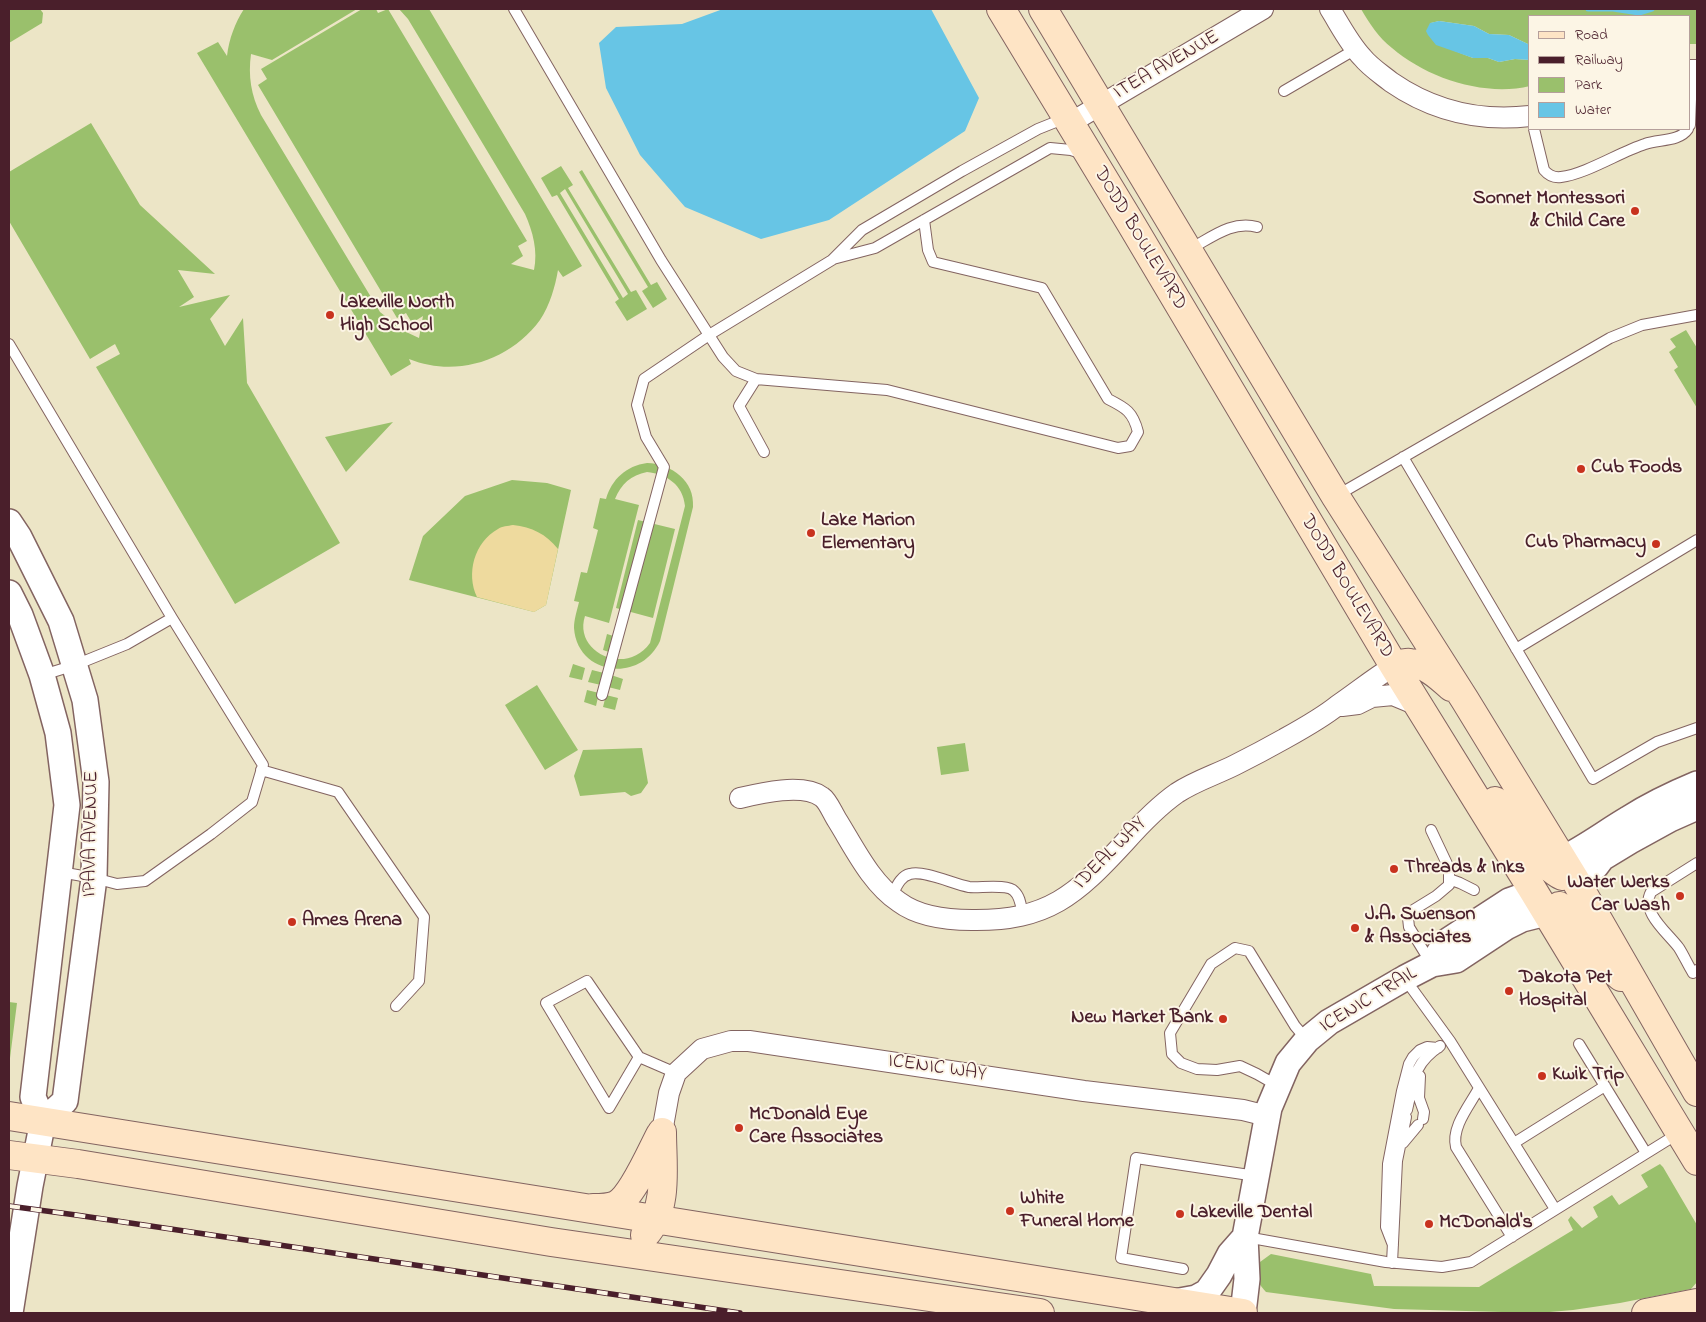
<!DOCTYPE html>
<html>
<head>
<meta charset="utf-8">
<style>
	body { margin:0 }
	#map { position:relative; width:1706px; height:1322px; overflow:hidden; background:#ece5c6; font-family:"Indie Flower",sans-serif }
	canvas { display:block }
	.frame { position:absolute; inset:0; border:10px solid #4a1f2b; pointer-events:none }
	.legend { position:absolute; left:1528px; top:15px; width:162px; height:115px; box-sizing:border-box; background:#fcf5e5; border:1px solid #b59f9b; margin:0; padding:6px 9px; list-style:none; font-size:15px; color:#4a1f2b }
	.legend li { display:flex; align-items:center; gap:10px; height:25px }
	.legend b { width:25px; border:1px solid #b59f9b }
</style>
</head>
<body>
<div id="map">
<canvas width="1706" height="1322"></canvas>
<div class="frame"></div>
<ul class="legend">
<li><b style="height:6px;background:#fee4c5"></b>Road</li>
<li><b style="height:6px;background:#4a1f2b"></b>Railway</li>
<li><b style="height:14px;background:#9ac06c"></b>Park</li>
<li><b style="height:14px;background:#67c5e5"></b>Water</li>
</ul>
</div>
<script>
const ctx = document.querySelector('canvas').getContext('2d');
ctx.lineJoin = 'round';
function fillPath(path, color) { ctx.fillStyle = color; ctx.fill(path, 'evenodd'); }
function strokePath(path, color, width, dash) { ctx.strokeStyle = color; ctx.lineWidth = width; ctx.lineCap = dash ? 'butt' : 'round'; ctx.setLineDash(dash || []); ctx.stroke(path); }
function drawText(font, color, halo, rows, align = 'center') {
  ctx.font = font + ' "Indie Flower",sans-serif'; ctx.lineWidth = 4; ctx.setLineDash([]); ctx.textBaseline = 'middle'; ctx.strokeStyle = halo; ctx.fillStyle = color; for (const [text, x, y, turn = 0] of rows) {
    ctx.save(); ctx.translate(x, y); ctx.rotate((+turn || 0) * Math.PI / 180); ctx.textAlign = isNaN(turn) ? turn : align; if (halo) ctx.strokeText(text, 0, 0); ctx.fillText(text, 0, 0); ctx.restore();
  }
}
fillPath(new Path2D(`
	M9,9H40L43,13L42,23L9,43Z
	M244,9H357L272,60L251,54C248,76 251,95 261,115L380,312L404,331L419,338L423,316L412,323L406,313L397,318L258,85L267,79L261,69L362,9H376L378,13L388,9L527,241L518,246L523,256L511,264L534,270C538,251 533,232 525,214L408,19L399,9H429L582,266L563,277L558,270C555,287 550,305 540,320C510,361 456,378 409,359L411,364L391,376L197,53L218,42L227,56C229,39 235,23 244,9Z
	M1361,9H1697V44H1690V16H1530V45L1509,35L1489,34L1474,26L1439,21L1431,23L1455,51L1473,58H1488L1499,62L1515,59L1530,60V86C1484,97 1427,78 1392,48C1379,38 1369,23 1361,9Z
	M91,123L140,205L215,274L178,270L194,297L179,307L230,295L210,319L225,346L243,318L247,383L340,543L235,604L96,367L120,354L115,344L90,359L9,221V172Z
	M561,166L573,185L568,188L631,292L636,290L647,309L627,321L615,302L619,299L557,195L552,197L541,178ZM565,189L628,294L623,298L560,193Z
	M582,170L651,285L657,282L667,299L653,308L642,291L648,287L579,172Z
	M1686,330L1697,348V408L1674,370L1678,367L1669,352L1676,347L1670,339Z
	M393,422L346,472L325,437Z
	M647,463C672,464 695,481 693,507L660,641C640,684 577,675 574,628C574,619 577,611 579,602L574,601L581,572L587,573L598,530L593,528L600,498L606,499C612,479 626,466 647,463ZM647,472C667,474 683,485 685,506L650,643C626,677 573,652 585,616L609,623L639,505L615,499C621,484 631,475 647,472Z
	M512,480L547,483L571,490L546,605L534,612L409,580L423,536L465,496Z
	M638,520L675,529L653,618L616,608Z
	M607,634L623,639L618,655L603,650Z
	M573,664L585,668L582,680L569,677Z
	M592,670L604,673L601,685L588,682Z
	M611,675L623,679L620,690L608,687Z
	M537,685L578,750L545,770L505,705Z
	M587,690L599,693L596,706L584,702Z
	M606,695L618,698L615,710L603,707Z
	M965,743L969,771L941,775L937,747Z
	M642,748L648,783L641,793L631,796L625,792L580,796L574,776L583,750Z
	M9,1002L17,1003L9,1066Z
	M1660,1164L1663,1167L1697,1225V1282L1691,1289L1620,1303L1573,1310L1538,1313L1394,1309L1266,1292C1255,1280 1257,1276 1260,1262L1271,1254L1371,1274L1374,1286L1479,1287L1573,1230L1568,1220L1571,1216L1582,1228L1598,1217L1593,1207L1612,1195L1619,1205L1648,1187L1641,1175Z`), '#9ac06c');
fillPath(new Path2D(`
	M513,525C532,527 546,534 558,549L546,605L534,612L477,597C466,574 474,542 498,529C502,526 508,526 513,525Z`), '#eeda9e');
fillPath(new Path2D(`
	M723,9H931L979,98L965,131L829,220L761,239L685,207L640,155L606,88L599,43L616,27L682,24Z
	M1439,21L1474,26L1489,34L1509,35L1530,45V60L1515,59L1499,62L1488,58H1473L1436,45L1428,35L1426,31L1430,23Z`), '#67c5e5');
strokePath(new Path2D(`
	M1588,9H1613L1639,13L1652,9`), '#67c5e5', 5);
const service = new Path2D(`
	M514,9L661,260L723,357L736,371L756,379L887,390L1118,448L1130,446L1138,432C1133,412 1126,408 1108,399L1042,288L933,262L928,250L924,220
	M1284,91L1356,49
	M1690,125L1691,99L1697,70
	M1534,129L1544,170C1549,176 1554,178 1561,177C1586,174 1620,152 1645,144C1659,139 1679,142 1688,129
	M1190,249C1211,238 1232,220 1257,227
	M833,259L875,248L1050,148L1071,150L1083,154
	M9,344L172,618L263,765L252,802L211,834L145,881L117,884L94,878L60,872
	M756,379L739,406L764,452
	M1403,457L1593,779L1657,742L1697,728
	M1336,496L1610,338L1642,325L1697,315
	M1516,649L1697,540
	M43,675L75,665L127,644L172,618
	M602,695L664,467L646,437L637,405L644,379L709,335L832,260L862,230L962,171L1038,129L1058,121L1066,122
	M261,770L338,792L424,917L419,981L396,1006
	M1697,863L1651,892C1640,912 1668,933 1679,948C1684,956 1688,965 1693,973L1697,970
	M1449,879L1460,883L1474,890
	M891,897C896,888 900,876 910,874C924,870 953,884 969,887C980,888 1008,884 1014,891C1021,897 1021,908 1023,916
	M1431,963L1409,927L1408,918L1410,912L1436,896L1449,885V868L1431,830
	M1405,979L1450,1041L1555,1209
	M1579,1044L1646,1153
	M639,1057L609,1108L546,1003L587,981L639,1057L676,1073
	M1420,1076L1419,1098L1424,1112L1423,1119
	M1278,1086L1257,1074L1240,1066L1217,1070L1197,1069L1181,1063L1172,1054L1170,1033L1211,964L1235,948L1249,951L1295,1026L1307,1040
	M1479,1088C1470,1105 1451,1127 1456,1147L1512,1237
	M1407,1110C1414,1080 1413,1064 1440,1046
	M1403,1143L1418,1125
	M1514,1143L1605,1086
	M1246,1237L1386,1262L1442,1267L1471,1262L1679,1133
	M1393,1245L1386,1227L1388,1164L1402,1091L1409,1064L1413,1057L1420,1050L1427,1047L1438,1048
	M1392,1263L1397,1161L1406,1117
	M1183,1269L1121,1258L1136,1158L1256,1176`);
const minor = new Path2D(`
	M1330,9C1340,25 1349,43 1362,57C1370,67 1381,74 1391,82C1433,111 1479,122 1530,116
	M1690,70H1697
	M1070,123L1263,9
	M1342,706L1358,704L1372,697L1393,695L1417,705
	M740,798C761,793 803,783 822,797C828,801 833,814 837,820C855,849 871,883 899,902C919,917 947,920 972,920C1048,921 1076,895 1125,842C1141,824 1157,807 1177,793C1195,781 1215,775 1235,765C1251,757 1268,748 1284,739C1302,729 1322,718 1338,705C1357,692 1374,678 1394,666
	M662,1132L669,1093L676,1073L702,1049L731,1041H749L1084,1091L1243,1110L1267,1116`);
const tertiary = new Path2D(`
	M9,522L19,537L61,621L85,700L96,782L94,878L65,1101L43,1121
	M9,593L20,615L42,675L58,733L67,805L33,1097L43,1121L30,1186L10,1313
	M1562,859C1585,848 1606,832 1628,819C1650,805 1673,794 1697,784
	M1574,878L1596,866L1602,858L1630,841L1670,819L1697,807
	M1432,964L1446,942L1509,901L1534,892
	M1174,1302L1196,1298L1207,1292L1219,1275L1230,1254L1245,1237
	M1243,1313L1247,1279L1245,1237L1269,1108L1288,1063L1307,1040L1329,1022L1405,978L1432,964L1456,960L1506,927L1522,919L1546,913`);
const secondary = new Path2D(`
	M1001,9L1130,222L1394,666L1534,892L1697,1161
	M1043,9L1336,497L1465,700L1574,878L1697,1092
	M1394,666C1398,665 1405,662 1410,663C1425,663 1440,677 1451,687
	M1495,801C1506,816 1547,873 1563,876
	M1559,906L1598,957L1621,977
	M9,1116L1243,1313
	M9,1155L78,1164L551,1242L1040,1313
	M593,1208C601,1208 609,1208 616,1205C632,1197 651,1152 660,1135
	M645,1235C669,1208 662,1165 662,1132
	M1646,1313L1697,1303`);
strokePath(service, '#836461', 12);
strokePath(minor, '#836461', 22);
strokePath(tertiary, '#836461', 28);
strokePath(secondary, '#836461', 30);
strokePath(service, '#fff', 10);
strokePath(minor, '#fff', 20);
strokePath(tertiary, '#fff', 25);
strokePath(secondary, '#fee4c5', 28);
const rail = new Path2D(`
	M9,1206L76,1215L740,1313`);
strokePath(rail, '#4a1f2b', 5.5);
strokePath(rail, '#fcf5e5', 4, [11]);
for (const [x, y, r, color] of [
	[1635,211,5,"#c8321e"],
	[330,315,5,"#c8321e"],
	[1581,469,5,"#c8321e"],
	[811,533,5,"#c8321e"],
	[1656,544,5,"#c8321e"],
	[1394,869,5,"#c8321e"],
	[1680,896,5,"#c8321e"],
	[292,922,5,"#c8321e"],
	[1355,928,5,"#c8321e"],
	[1509,991,5,"#c8321e"],
	[1223,1019,5,"#c8321e"],
	[1542,1076,5,"#c8321e"],
	[739,1128,5,"#c8321e"],
	[1010,1211,5,"#c8321e"],
	[1180,1214,5,"#c8321e"],
	[1429,1224,5,"#c8321e"]
]) { const dot = new Path2D(); dot.arc(x, y, r, 0, 2 * Math.PI); ctx.fillStyle = color; ctx.fill(dot); strokePath(dot, '#fcf5e5', 2); }
drawText('20px', '#4a1f2b', '#fcf5e5', [
	["ITEA AVENUE",1167,66,-30],
	["DODD BOULEVARD",1139,239,59],
	["DODD BOULEVARD",1346,587,59],
	["IPAVA AVENUE",92,834,-89],
	["IDEAL WAY",1111,854,-45],
	["ICENIC TRAIL",1369,1001,-31],
	["ICENIC WAY",937,1069,8]
]);
drawText('bold 20px', '#4a1f2b', '#fcf5e5', [
	["Sonnet Montessori",1625,200,"right"],
	["& Child Care",1625,223,"right"],
	["Lakeville North",340,304],
	["High School",340,327],
	["Cub Foods",1591,469],
	["Lake Marion",821,522],
	["Elementary",821,545],
	["Cub Pharmacy",1646,544,"right"],
	["Threads & Inks",1404,869],
	["Water Werks",1670,884,"right"],
	["Car Wash",1670,907,"right"],
	["J.A. Swenson",1365,916],
	["& Associates",1365,939],
	["Ames Arena",302,922],
	["Dakota Pet",1519,979],
	["Hospital",1519,1002],
	["New Market Bank",1213,1019,"right"],
	["Kwik Trip",1552,1076],
	["McDonald Eye",749,1116],
	["Care Associates",749,1139],
	["White",1020,1200],
	["Funeral Home",1020,1223],
	["Lakeville Dental",1190,1214],
	["McDonald's",1439,1224]
], 'left');
</script>
</body>
</html>
